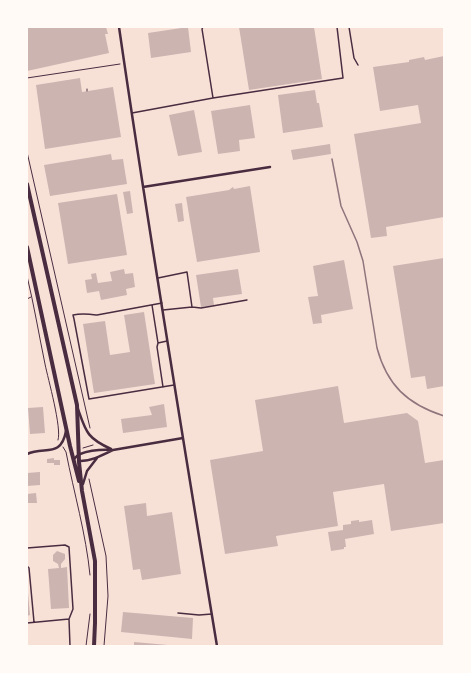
<!DOCTYPE html>
<html>
<head>
<meta charset="utf-8">
<style>
	body { margin:0 }
	#map { position:relative; width:471px; height:673px; overflow:hidden; background:#f7e1d7; font-family:"Archivo Narrow",sans-serif }
	canvas { display:block }
	.frame { position:absolute; inset:0; border:28px solid #fffaf5; pointer-events:none }
</style>
</head>
<body>
<div id="map">
<canvas width="471" height="673"></canvas>
<div class="frame"></div>
</div>
<script>
const ctx = document.querySelector('canvas').getContext('2d');
ctx.lineJoin = 'round';
function fillPath(path, color) { ctx.fillStyle = color; ctx.fill(path, 'evenodd'); }
function strokePath(path, color, width, dash) { ctx.strokeStyle = color; ctx.lineWidth = width; ctx.lineCap = dash ? 'butt' : 'round'; ctx.setLineDash(dash || []); ctx.stroke(path); }
fillPath(new Path2D(`
	M27,27H106L108,34H105L109,53L27,71Z
	M188,27L191,52L151,58L148,33Z
	M239,27H314L322,79L249,90Z
	M444,56V217L386,227L387,236L371,238L354,134L421,123L418,105L380,111L373,67L409,62V60L424,57L425,60Z
	M80,78L82,92L113,87L121,137L45,149L36,85Z
	M315,90L317,103H319L323,127L283,133L278,95Z
	M250,105L255,138L239,140L240,151L218,154L211,111Z
	M194,110L202,152L178,156L169,115Z
	M330,144L331,154L293,160L291,150Z
	M111,154L112,160L123,159L127,184L50,196L44,165Z
	M250,186L260,252L197,262L186,197L229,190L233,187L234,189Z
	M130,191L133,213L127,214L123,192Z
	M117,194L127,255L68,264L58,203Z
	M182,203L184,221L178,222L175,204Z
	M444,258V386L427,389L425,376L411,378L393,266Z
	M344,260L353,309L321,315L322,323L313,324L308,297L318,296L313,266Z
	M124,269L125,274L133,273L135,287L126,289L127,295L101,300L99,291L87,293L85,280L92,279L91,274L96,273L98,283L112,281L110,272Z
	M238,269L242,294L213,298L214,305L201,307L196,275Z
	M144,312L155,384L94,393L83,324L105,321L110,355L130,352L124,315Z
	M338,386L344,423L407,413L418,421L425,463L444,460V523L391,531L384,484L333,492L338,526L276,536L278,546L225,554L210,460L263,451L255,400Z
	M164,404L167,427L123,433L121,419L152,415L149,407Z
	M43,407L45,433L30,434L28,408Z
	M54,458V460H60V465H54V463H47V459Z
	M40,472V485L27,486V473Z
	M36,493L37,503H27V494Z
	M146,503L147,516L172,512L181,574L142,580L140,569L133,570L124,506Z
	M359,520V522L372,520L374,534L345,539L346,547H344V549L331,551L328,532L343,530V525L351,524V521Z
	M57,551L65,554V559L61,564V568L67,567L69,608L51,609L48,569L59,568L58,564L53,561V555Z
	M27,593H28L30,615L27,616Z
	M123,612L193,618L192,639L121,632Z
	M134,642L168,645V646H134Z`), '#ccb4b1');
strokePath(new Path2D(`
	M27,78L120,64
	M87,89V91
	M27,152L90,428
	M27,276C34,305 39,335 45,364C48,379 62,428 58,440
	M27,299L31,297
	M63,447L66,452C74,493 86,534 90,575
	M83,448L93,445
	M89,479L106,556L108,596L104,646
	M86,646L90,614`), '#4a2c40', 1);
strokePath(new Path2D(`
	M203,27L202,29L213,98
	M349,27L354,58L358,65
	M132,113L213,98L343,78L337,27
	M158,278L187,272L192,307
	M162,303L97,315C89,314 82,313 73,315L74,319L89,399L174,385
	M152,305L158,343
	M163,310L192,307L201,308L247,300
	M163,387L157,347L158,343L167,341
	M27,548L65,545L69,547L73,609L69,619L70,646
	M27,566L29,568L34,622
	M178,613L199,615L212,614
	M27,623L69,619`), '#4a2c40', 1.5);
strokePath(new Path2D(`
	M119,27C149,234 183,440 217,646
	M143,187L270,167
	M78,409C86,432 87,438 111,449
	M27,454C45,446 61,458 66,431
	M74,459C80,450 103,449 113,450L183,438
	M78,461C90,462 103,455 113,450
	M83,484L87,471L97,458`), '#4a2c40', 2.5);
strokePath(new Path2D(`
	M27,184L77,405L79,462L82,491L95,561V623L94,646
	M27,247L70,446L79,481`), '#4a2c40', 4);
strokePath(new Path2D(`
	M332,159L341,206L357,242L363,261L377,348C387,385 407,404 444,416`), '#8f747c', 1.5);
</script>
</body>
</html>
